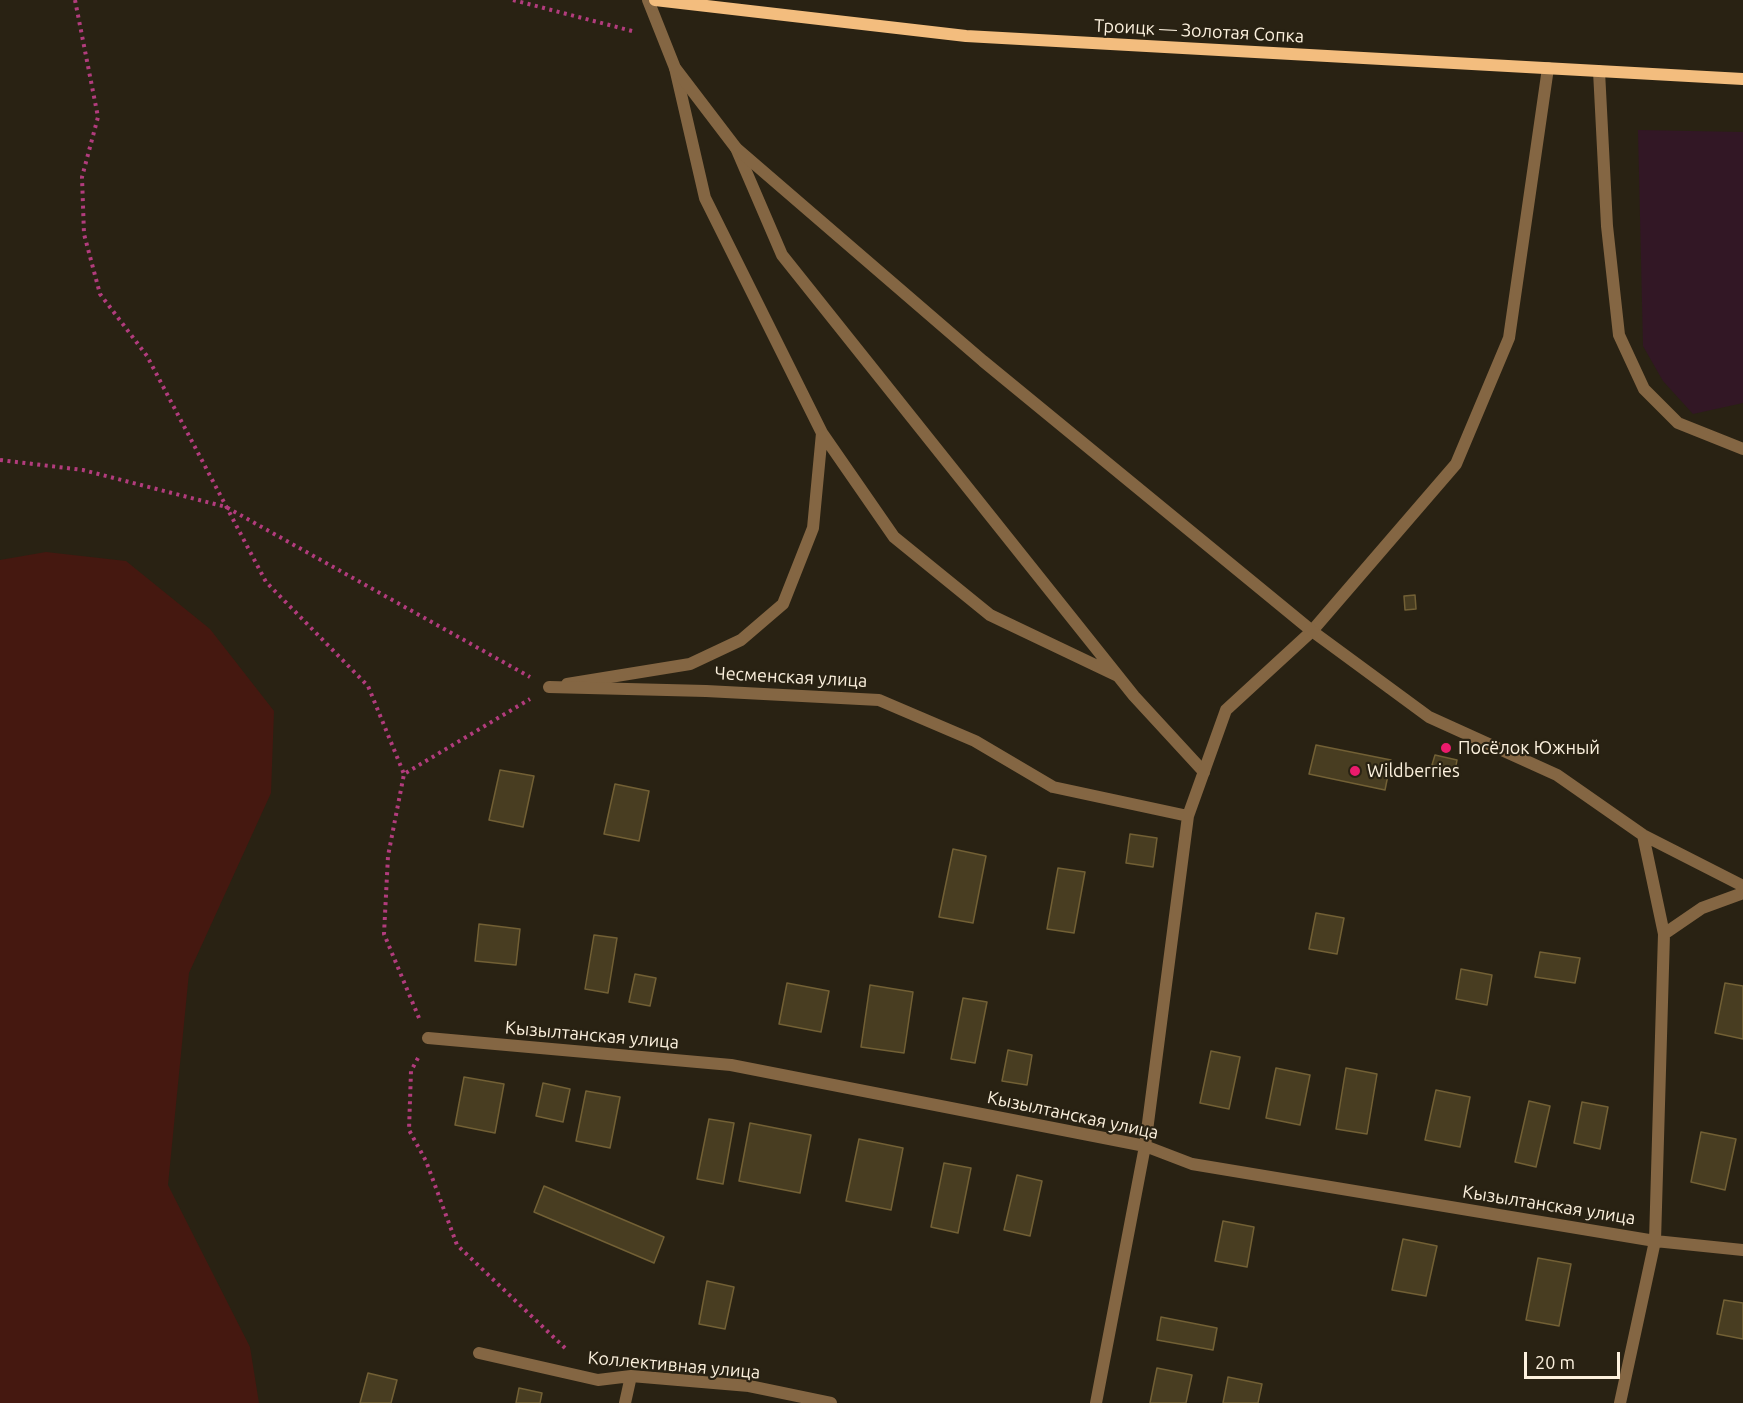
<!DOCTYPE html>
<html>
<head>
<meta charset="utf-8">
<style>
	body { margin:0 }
	#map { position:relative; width:1743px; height:1403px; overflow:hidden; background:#292213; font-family:Ubuntu,sans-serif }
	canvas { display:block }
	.scale { position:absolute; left:1524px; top:1352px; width:96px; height:27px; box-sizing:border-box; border:3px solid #fcf1de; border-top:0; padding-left:8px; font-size:18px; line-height:21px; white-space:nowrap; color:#fcf1de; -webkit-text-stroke:4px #292213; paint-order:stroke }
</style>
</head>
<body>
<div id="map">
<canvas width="1743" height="1403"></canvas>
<div class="scale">20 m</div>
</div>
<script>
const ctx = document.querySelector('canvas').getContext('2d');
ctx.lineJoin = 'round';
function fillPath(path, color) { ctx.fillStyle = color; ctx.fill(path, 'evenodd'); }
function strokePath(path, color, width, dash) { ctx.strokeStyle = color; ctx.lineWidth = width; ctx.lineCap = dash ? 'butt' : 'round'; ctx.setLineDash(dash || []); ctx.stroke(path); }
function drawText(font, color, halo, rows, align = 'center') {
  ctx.font = font + ' Ubuntu,sans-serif'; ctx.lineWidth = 4.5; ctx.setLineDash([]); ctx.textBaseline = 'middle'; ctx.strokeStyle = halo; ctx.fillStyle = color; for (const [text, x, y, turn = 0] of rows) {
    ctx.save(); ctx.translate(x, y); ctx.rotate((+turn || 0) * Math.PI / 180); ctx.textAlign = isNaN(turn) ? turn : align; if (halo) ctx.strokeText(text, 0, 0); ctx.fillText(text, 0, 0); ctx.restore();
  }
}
fillPath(new Path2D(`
	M1638,130L1743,132V403L1693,414L1663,381L1643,346Z`), '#321725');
fillPath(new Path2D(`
	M46,552L126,561L210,629L274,711L271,793L189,973L168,1185L250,1347L259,1403H0V560Z`), '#451810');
const building = new Path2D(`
	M1415,595L1416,609L1405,610L1404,596Z
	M1316,745L1391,760L1385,790L1309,774Z
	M1435,755L1457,760L1455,771L1432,765Z
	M500,770L534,776L523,827L489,820Z
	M615,784L649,791L639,841L604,834Z
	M1130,834L1157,838L1153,867L1126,863Z
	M953,849L986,856L973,923L939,917Z
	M1058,868L1085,872L1074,933L1047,929Z
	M1316,913L1344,918L1337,954L1309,949Z
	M479,924L520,929L516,965L475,961Z
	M594,935L617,938L608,993L585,989Z
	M1540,952L1580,958L1575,983L1535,977Z
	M1461,969L1492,975L1487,1005L1456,999Z
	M635,974L656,978L650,1006L629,1002Z
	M787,983L829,991L821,1032L779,1024Z
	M1725,983L1743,986V1039L1715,1033Z
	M870,985L913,992L904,1053L861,1047Z
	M963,998L987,1002L975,1063L951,1059Z
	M1008,1050L1032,1055L1027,1085L1002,1081Z
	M1211,1051L1240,1057L1229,1109L1200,1103Z
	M1276,1068L1310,1075L1300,1125L1266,1118Z
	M1346,1068L1377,1074L1367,1134L1336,1129Z
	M464,1077L504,1084L495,1133L455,1125Z
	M543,1083L570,1089L563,1122L536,1116Z
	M1436,1090L1470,1097L1460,1147L1425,1140Z
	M586,1091L620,1097L610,1148L576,1141Z
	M1529,1101L1550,1106L1536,1167L1515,1162Z
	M1582,1102L1608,1107L1600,1149L1574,1143Z
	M709,1119L734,1123L723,1184L697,1179Z
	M750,1123L811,1135L800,1193L739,1181Z
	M1701,1132L1736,1139L1725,1190L1691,1182Z
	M859,1139L903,1148L891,1210L846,1201Z
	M944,1163L971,1168L958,1233L931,1227Z
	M1017,1175L1042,1181L1030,1236L1004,1230Z
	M544,1186L664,1237L654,1263L534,1212Z
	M1223,1221L1254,1227L1247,1267L1215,1261Z
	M1403,1239L1437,1246L1426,1296L1392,1290Z
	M1538,1258L1571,1264L1559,1326L1526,1320Z
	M707,1281L734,1287L725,1329L699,1324Z
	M1724,1300L1743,1303V1339L1717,1334Z
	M1161,1317L1217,1328L1213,1350L1157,1340Z
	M1157,1368L1192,1375L1186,1403H1150Z
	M368,1373L397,1380L391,1403H360Z
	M1228,1377L1262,1384L1258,1403H1223Z
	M519,1388L542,1393L540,1403H516Z`);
fillPath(building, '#483d21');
strokePath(building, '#726035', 1.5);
strokePath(new Path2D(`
	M75,0L98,117L82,177L84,234L100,294L147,356L266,582L368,686L404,774
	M513,0L636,32
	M0,460L83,470L226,507L530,677
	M419,1018L384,934L388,856L404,774L530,699
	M418,1058L411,1071L409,1130L426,1161L457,1245L566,1349`), '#b23c7d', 4, [3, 4.5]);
strokePath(new Path2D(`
	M675,68L705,198L822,433L894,537L990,615L1118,676
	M1599,71L1607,226L1619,335L1644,389L1678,423L1743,449
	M736,148L782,255L1134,696L1204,772
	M1312,631L1456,464L1509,338L1548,68
	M567,684L690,664L741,640L783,604L813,528L822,433`), '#846643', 12);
strokePath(new Path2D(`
	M648,0L675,68L736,148L983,361L1312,631L1429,717L1557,775L1643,835L1743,886
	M549,687L706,691L879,700L975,741L1053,787L1188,816
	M1664,934L1702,908L1743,893
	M428,1038L731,1065L1145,1146L1192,1164L1655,1241L1743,1250
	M479,1353L598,1380L631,1376L749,1386L831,1403
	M625,1403L631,1376
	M1096,1403L1145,1146L1188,816L1226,710L1312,631
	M1620,1403L1655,1241L1664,934L1643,835`), '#846643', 12);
strokePath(new Path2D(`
	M655,0L966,36L1743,79`), '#f3bd7e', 12);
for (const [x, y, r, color] of [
	[1446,748,6,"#eb1b6c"],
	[1355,771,6,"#eb1b6c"]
]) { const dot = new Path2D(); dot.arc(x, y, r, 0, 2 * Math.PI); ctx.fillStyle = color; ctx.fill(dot); strokePath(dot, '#292213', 2); }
drawText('18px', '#fcf1de', '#292213', [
	["Троицк — Золотая Сопка",1199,31,3],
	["Чесменская улица",791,677,3],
	["Кызылтанская улица",592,1035,5],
	["Кызылтанская улица",1073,1115,12],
	["Кызылтанская улица",1549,1205,9],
	["Коллективная улица",674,1365,5]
]);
drawText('18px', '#fcf1de', '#292213', [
	["Посёлок Южный",1458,748],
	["Wildberries",1367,771]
], 'left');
</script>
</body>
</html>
